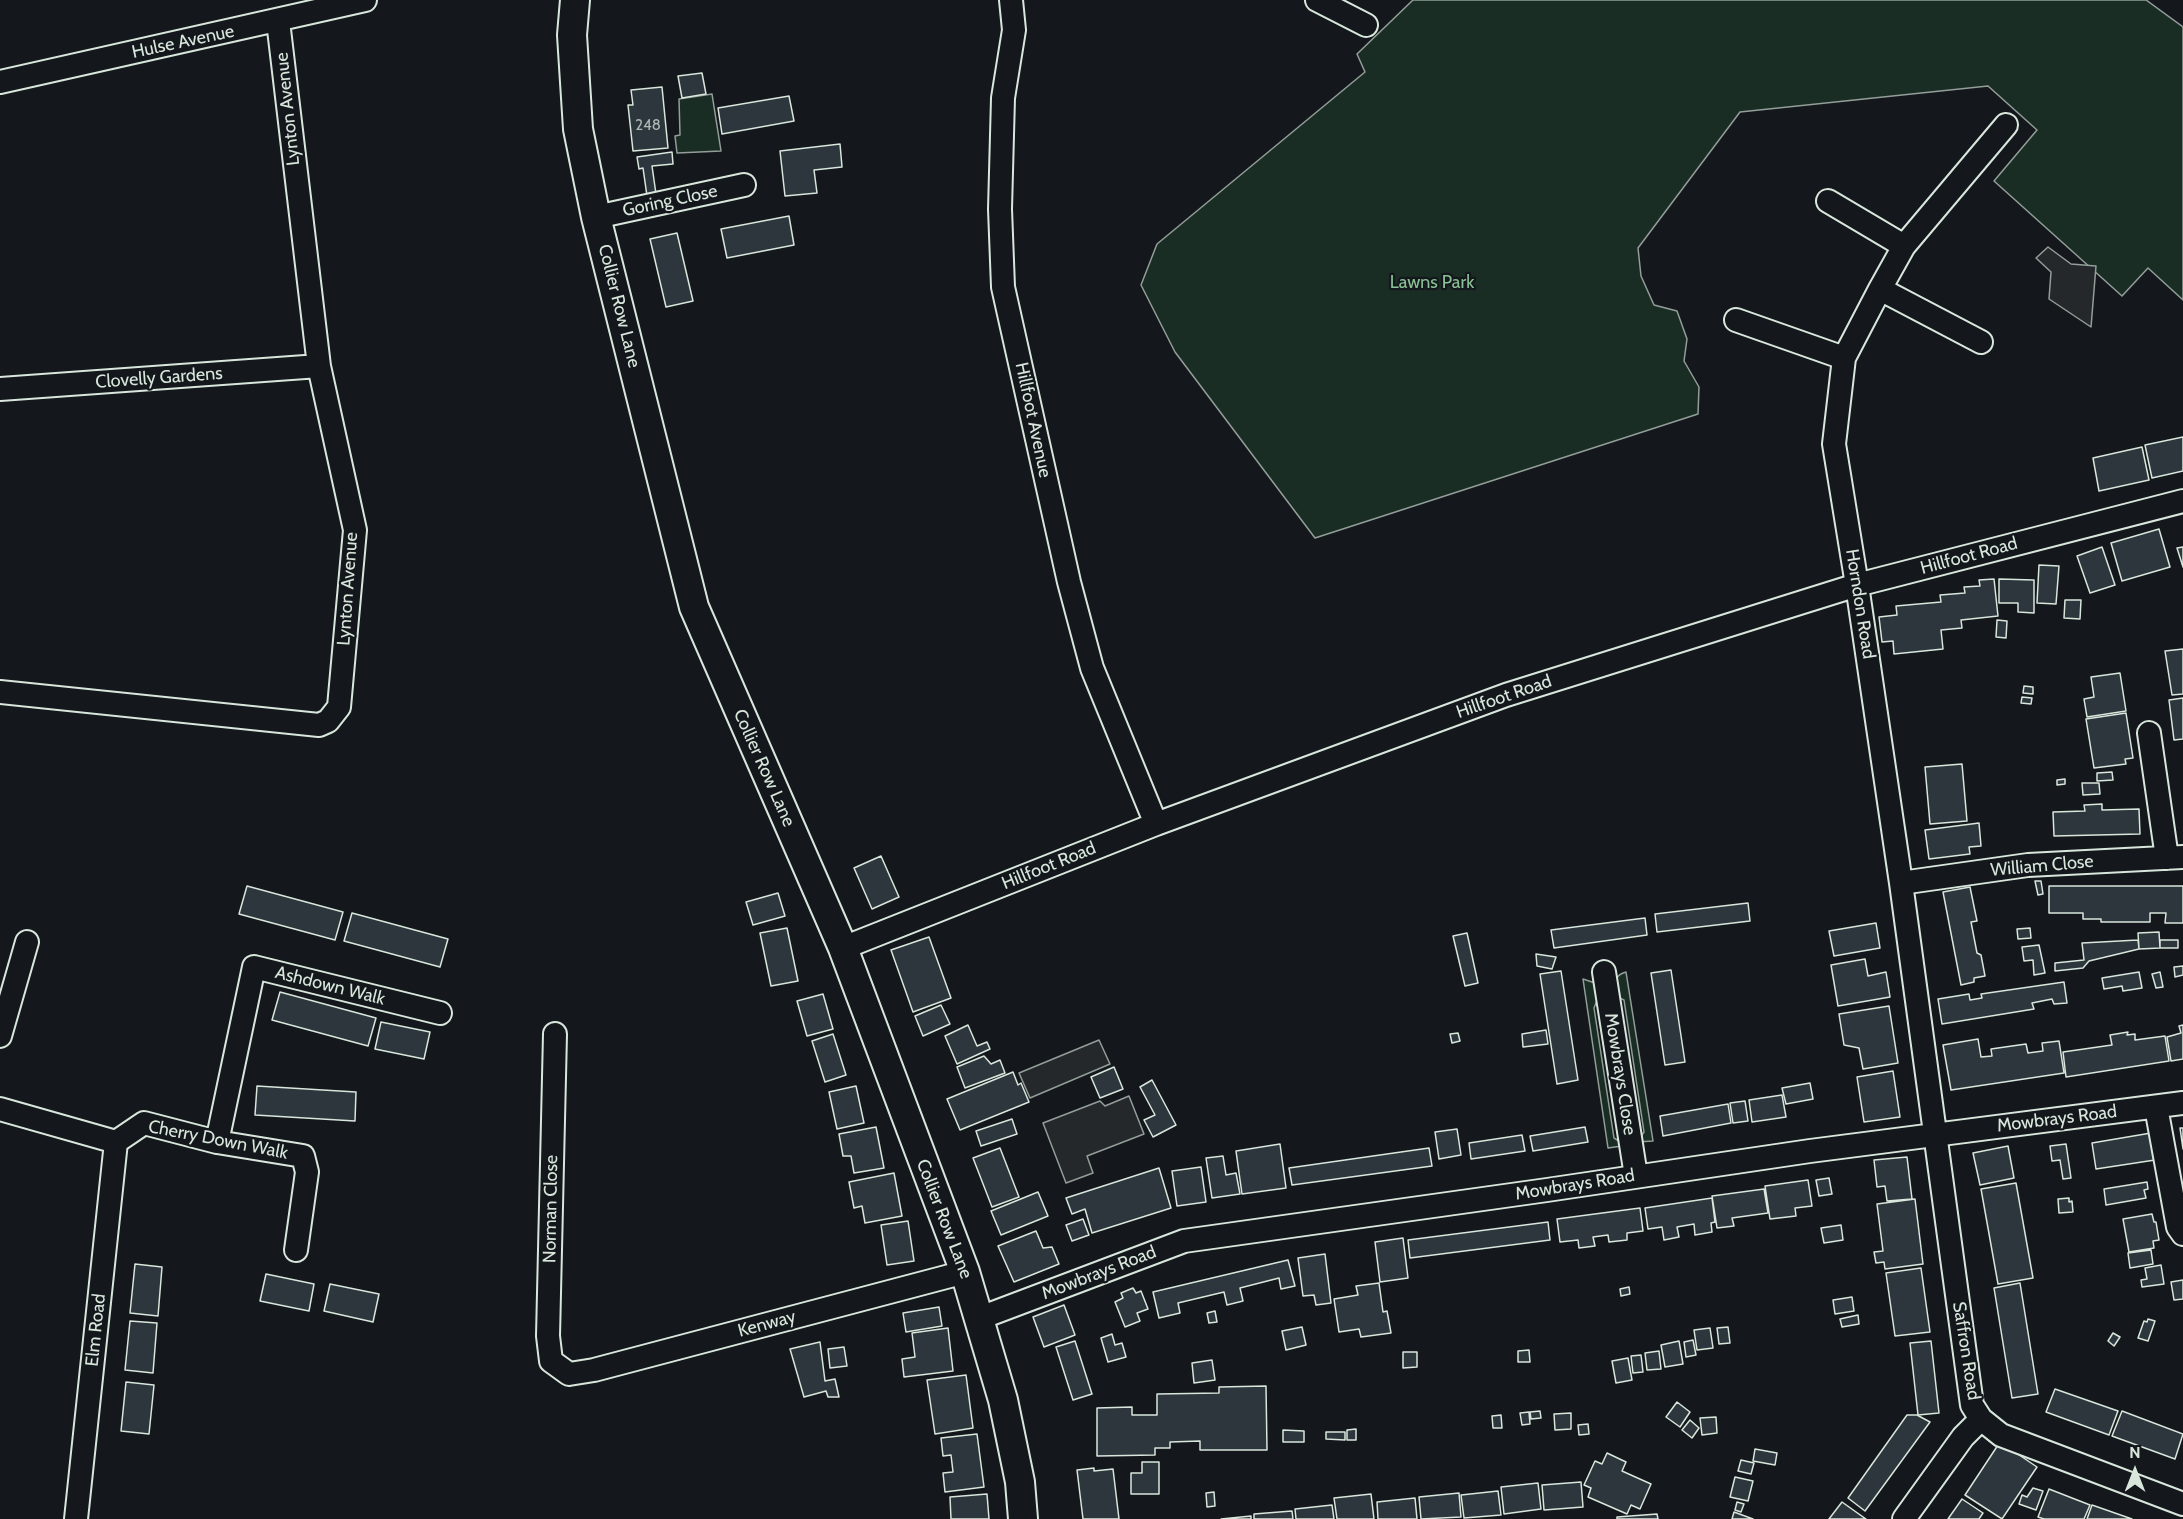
<!DOCTYPE html>
<html>
<head>
<meta charset="utf-8">
<style>
	body { margin:0 }
	#map { position:relative; width:2183px; height:1519px; overflow:hidden; background:#14181c; font-family:Cabin,sans-serif }
	canvas { display:block }
	.north { position:absolute; left:2105px; top:1441px; width:60px; height:60px; -webkit-text-stroke:4px #14181c; paint-order:stroke; rotate:0deg; font-size:16px; font-weight:700; line-height:24px; text-align:center; color:#d8e6dc }
	.north::after { content:''; display:block; margin:auto; width:21px; height:27px; background:#d8e6dc; clip-path:polygon(50% 0,100% 100%,50% 72%,0 100%) }
</style>
</head>
<body>
<div id="map">
<canvas width="2183" height="1519"></canvas>
<div class="north">N</div>
</div>
<script>
const ctx = document.querySelector('canvas').getContext('2d');
ctx.lineJoin = 'round';
function fillPath(path, color) { ctx.fillStyle = color; ctx.fill(path, 'evenodd'); }
function strokePath(path, color, width, dash) { ctx.strokeStyle = color; ctx.lineWidth = width; ctx.lineCap = dash ? 'butt' : 'round'; ctx.setLineDash(dash || []); ctx.stroke(path); }
function drawText(font, color, halo, rows, align = 'center') {
  ctx.font = font + ' Cabin,sans-serif'; ctx.lineWidth = 4.5; ctx.setLineDash([]); ctx.textBaseline = 'middle'; ctx.strokeStyle = halo; ctx.fillStyle = color; for (const [text, x, y, turn = 0] of rows) {
    ctx.save(); ctx.translate(x, y); ctx.rotate((+turn || 0) * Math.PI / 180); ctx.textAlign = isNaN(turn) ? turn : align; if (halo) ctx.strokeText(text, 0, 0); ctx.fillText(text, 0, 0); ctx.restore();
  }
}
const green = new Path2D(`
	M1413,0H2146L2183,27V300L2148,268L2122,296L1994,181L2037,130L1988,86L1740,112L1638,248L1641,276L1654,305L1677,311L1687,339L1684,361L1699,387L1698,414L1315,538L1175,352L1141,285L1157,244L1365,72L1357,54Z
	M712,94L721,151L677,153L675,136L680,135L679,99Z
	M1626,972L1653,1141L1637,1142L1644,1132L1624,1000L1613,995C1614,984 1614,975 1626,972Z
	M1583,979L1598,984L1600,993L1594,1008L1614,1138L1622,1143V1146L1608,1148Z`);
fillPath(green, '#1a2d24');
strokePath(green, '#939e99', 1.5);
const parking = new Path2D(`
	M2048,247L2071,264L2096,266L2091,327L2049,299L2051,272L2036,258Z
	M1099,1040L1110,1064L1030,1098L1019,1073Z
	M1129,1096L1144,1134L1087,1156L1093,1173L1066,1183L1043,1123L1100,1101L1105,1106Z`);
fillPath(parking, '#24282b');
strokePath(parking, '#939e99', 1.5);
const building = new Path2D(`
	M702,73L706,94L682,98L678,76Z
	M662,87L668,148L633,151L628,105H633L631,90Z
	M789,96L794,121L722,134L718,108Z
	M840,144L842,167L814,170L817,193L785,196L780,151Z
	M672,152L673,164L652,166L656,194L647,196L643,168L639,169L637,157Z
	M789,216L794,245L727,258L721,229Z
	M677,233L693,301L666,307L650,239Z
	M2183,437V471L2152,478L2145,445Z
	M2142,447L2149,480L2099,491L2093,458Z
	M2159,529L2170,567L2122,581L2111,543Z
	M2102,547L2115,585L2090,593L2077,556Z
	M2183,547V567L2177,548Z
	M2039,565L2059,566L2056,604L2037,603Z
	M1994,579L1998,616L1961,620L1962,628L1941,630L1943,649L1894,654L1893,641L1882,642L1879,617L1897,615L1896,606L1941,602L1940,595L1965,593L1964,587L1980,586L1979,580Z
	M1999,579L2034,580V613L2018,612V603H1999Z
	M2065,600H2081L2080,619L2064,618Z
	M1997,620L2007,621L2006,638L1996,637Z
	M2183,649V694L2172,695L2165,651Z
	M2120,673L2126,711L2087,717L2084,699L2094,697L2091,677Z
	M2024,686L2033,687V694L2023,693Z
	M2022,697L2032,698L2031,704L2021,703Z
	M2183,698V739L2174,740L2169,700Z
	M2126,713L2133,758L2125,759L2126,764L2094,768L2086,719Z
	M1962,764L1967,821L1930,824L1925,767Z
	M2112,772L2113,780L2097,781V773Z
	M2065,779V784L2057,785V780Z
	M2082,783H2099L2100,794L2083,795Z
	M2102,804V810L2139,809L2140,834L2054,836L2053,812L2085,811L2084,805Z
	M1979,823L1981,846L1969,847L1970,854L1929,859L1925,830Z
	M881,856L899,897L872,909L854,868Z
	M2035,881H2041L2043,894L2038,895Z
	M247,886L343,912L335,940L239,914Z
	M2049,886H2183V923H2165L2166,913H2150V922H2101V919H2083V913H2049Z
	M1970,887L1977,921L1971,922L1977,953L1981,955L1985,976L1974,978V982L1961,985L1943,892Z
	M778,893L785,916L753,925L746,902Z
	M1748,903L1750,921L1657,932L1655,914Z
	M352,913L448,939L440,967L344,941Z
	M1645,918L1647,935L1554,948L1551,930Z
	M1876,923L1880,948L1834,956L1829,931Z
	M787,928L798,981L771,986L760,933Z
	M2030,928L2031,938L2018,939L2017,929Z
	M2159,932L2160,948L2139,949L2138,933Z
	M1467,933L1478,983L1465,986L1453,936Z
	M929,937L951,998L913,1012L891,950Z
	M2138,940L2139,949L2089,961L2083,968L2055,971V963L2084,960L2082,943Z
	M2160,940H2178V948H2160Z
	M2039,945L2045,973L2034,975L2033,960L2024,961L2022,947Z
	M1536,954L1556,957L1552,969L1537,966Z
	M1865,959L1868,976L1886,972L1890,997L1838,1006L1831,965Z
	M2183,966V975L2175,977L2174,967Z
	M1671,970L1685,1062L1665,1065L1651,973Z
	M1561,971L1578,1080L1557,1084L1540,974Z
	M2139,972L2142,988L2123,991L2122,986L2104,989L2102,978Z
	M2160,972L2163,987L2156,988L2152,974Z
	M2064,982L2067,1003L2054,1004L2052,999L2032,1003L2034,1009L1942,1024L1938,999L1969,994L1970,1000L1982,998L1981,994Z
	M280,992L376,1018L368,1046L272,1020Z
	M823,994L833,1029L807,1036L797,1001Z
	M941,1005L950,1024L923,1036L915,1016Z
	M1889,1006L1898,1063L1863,1069L1859,1048L1844,1045L1839,1014Z
	M381,1022L430,1032L424,1059L375,1049Z
	M968,1025L977,1046L987,1042L990,1049L957,1064L945,1036Z
	M2183,1025V1059L2171,1061L2167,1037L2181,1033L2179,1026Z
	M1546,1030L1548,1044L1523,1047L1522,1034Z
	M2128,1032L2127,1035L2135,1034V1040L2165,1036L2169,1061L2066,1077L2063,1052L2112,1045L2110,1035Z
	M1458,1033L1460,1041L1452,1043L1450,1034Z
	M833,1034L846,1075L825,1082L812,1041Z
	M1978,1039L1981,1057L1992,1056L1991,1049L2026,1044L2028,1053L2043,1051L2042,1043L2059,1041L2064,1073L1951,1090L1943,1045Z
	M984,1056L991,1064L1000,1060L1005,1073L965,1088L957,1067Z
	M1114,1067L1123,1089L1100,1098L1091,1077Z
	M1893,1071L1900,1117L1864,1122L1857,1077Z
	M1013,1072L1018,1085L1021,1083L1029,1102L960,1130L947,1099Z
	M1152,1080L1176,1125L1153,1137L1144,1120L1155,1115L1140,1087Z
	M1810,1083L1813,1099L1786,1104L1782,1088Z
	M257,1086L356,1092L355,1121L255,1115Z
	M856,1086L864,1123L837,1129L829,1092Z
	M1782,1095L1786,1117L1752,1122L1749,1100Z
	M1745,1101L1748,1121L1733,1123L1730,1103Z
	M1728,1104L1731,1123L1663,1136L1660,1116Z
	M1012,1119L1017,1134L981,1146L976,1131Z
	M876,1127L884,1168L854,1173L851,1156H843L839,1134Z
	M1585,1127L1588,1142L1533,1151L1530,1136Z
	M2180,1128H2183V1149Z
	M1457,1129L1461,1155L1439,1159L1435,1132Z
	M2151,1133L2155,1160L2096,1169L2092,1143Z
	M1522,1135L1525,1151L1471,1159L1469,1143Z
	M1280,1144L1286,1188L1242,1194L1236,1151Z
	M2066,1144L2071,1178L2063,1179L2060,1160L2052,1161L2050,1146Z
	M2008,1146L2014,1178L1980,1185L1973,1153Z
	M1000,1148L1019,1197L992,1207L973,1158Z
	M1429,1148L1432,1166L1292,1185L1289,1168Z
	M1223,1156L1226,1175L1236,1173L1240,1194L1212,1198L1206,1158Z
	M1907,1157L1912,1199L1887,1201L1885,1186L1877,1187L1874,1160Z
	M1201,1167L1206,1202L1177,1206L1172,1171Z
	M1159,1168L1171,1208L1092,1233L1085,1209L1072,1214L1066,1198Z
	M894,1173L902,1216L865,1223L862,1206L854,1208L849,1182Z
	M1829,1178L1832,1194L1819,1196L1816,1180Z
	M1808,1180L1812,1206L1795,1208L1796,1216L1770,1219L1765,1186Z
	M2147,1182L2148,1189L2144,1190L2146,1198L2106,1205L2104,1189Z
	M2016,1183L2033,1278L1998,1284L1981,1189Z
	M1764,1189L1768,1213L1732,1218L1734,1226L1717,1228L1712,1196Z
	M1038,1192L1048,1216L1001,1235L991,1211Z
	M1712,1198L1715,1222L1711,1223L1712,1232L1695,1235L1694,1224L1677,1227L1679,1237L1664,1240L1662,1227L1648,1229L1645,1208Z
	M2069,1198V1202L2072,1201L2073,1212L2059,1213L2058,1199Z
	M1915,1199L1923,1264L1885,1269L1884,1262L1876,1263L1874,1252L1883,1251L1877,1204Z
	M1640,1208L1643,1231L1627,1233V1240L1609,1242L1608,1235L1593,1237L1595,1246L1579,1248L1578,1240L1560,1242L1557,1219Z
	M2152,1214L2154,1222H2156L2159,1240L2153,1241L2154,1248L2129,1252L2123,1219Z
	M1083,1219L1089,1235L1072,1241L1066,1225Z
	M908,1221L914,1261L887,1265L881,1225Z
	M1548,1222L1550,1240L1410,1258L1408,1240Z
	M1841,1225L1843,1240L1824,1243L1821,1228Z
	M1036,1231L1043,1248L1052,1247L1059,1264L1014,1282L998,1246Z
	M1403,1238L1408,1278L1380,1282L1375,1242Z
	M2151,1250L2153,1264L2130,1268L2128,1253Z
	M1325,1254L1331,1303L1316,1305L1314,1295L1303,1296L1298,1258Z
	M1288,1260L1295,1286L1281,1289L1279,1278L1240,1288L1243,1301L1227,1305L1224,1292L1178,1303L1180,1313L1159,1318L1153,1292Z
	M135,1264L162,1267L158,1316L130,1313Z
	M2161,1265L2164,1284L2142,1287L2141,1280L2147,1279L2145,1268Z
	M1921,1268L1930,1332L1895,1336L1886,1273Z
	M266,1274L314,1284L309,1311L260,1301Z
	M2183,1280V1299L2174,1300L2171,1282Z
	M1379,1283L1383,1312L1387,1311L1391,1333L1361,1337L1359,1329L1339,1332L1334,1299L1358,1295L1356,1286Z
	M2020,1283L2038,1394L2012,1398L1994,1288Z
	M330,1284L379,1294L373,1322L324,1311Z
	M1629,1287L1630,1294L1621,1296L1620,1289Z
	M1133,1288L1136,1293L1141,1291L1148,1309L1137,1313L1140,1321L1125,1327L1115,1302L1123,1298L1121,1293Z
	M1852,1297L1854,1311L1835,1314L1833,1300Z
	M1064,1305L1075,1335L1044,1347L1033,1317Z
	M939,1307L942,1326L906,1332L903,1313Z
	M1215,1311L1217,1322L1209,1323L1207,1313Z
	M1858,1315L1859,1324L1842,1327L1840,1319Z
	M2148,1319L2155,1321L2148,1341L2138,1338L2144,1321L2147,1322Z
	M130,1321L157,1323L153,1373L125,1370Z
	M1302,1327L1306,1345L1286,1350L1282,1331Z
	M1728,1327L1730,1343L1719,1344L1717,1328Z
	M948,1328L953,1371L904,1377L902,1359L915,1357L912,1333Z
	M1710,1328L1713,1348L1697,1350L1694,1330Z
	M2113,1333L2120,1337L2114,1346L2108,1341Z
	M1112,1334L1115,1345L1122,1343L1126,1357L1108,1362L1101,1338Z
	M1693,1340L1696,1355L1686,1357L1684,1342Z
	M1075,1341L1092,1394L1073,1400L1056,1347Z
	M1679,1341L1683,1364L1665,1367L1661,1345Z
	M1931,1341L1939,1413L1918,1415L1910,1343Z
	M820,1342L825,1381L835,1379L839,1397H828L826,1391L804,1397L790,1349Z
	M844,1347L847,1366L830,1368L828,1349Z
	M1529,1350L1530,1362H1518V1351Z
	M1659,1351L1661,1369L1647,1370L1645,1353Z
	M1403,1352H1417V1367L1403,1368Z
	M1641,1355L1643,1372L1633,1373L1631,1356Z
	M1628,1358L1632,1380L1616,1383L1612,1361Z
	M1212,1360L1215,1380L1194,1383L1192,1363Z
	M966,1375L973,1428L935,1434L927,1380Z
	M126,1382L154,1385L149,1434L121,1431Z
	M1266,1386L1267,1450H1200V1441L1170,1442V1448H1155V1455L1097,1456V1408L1132,1407V1415H1157V1394L1219,1393V1387Z
	M2055,1389L2118,1411L2109,1435L2046,1412Z
	M1677,1402L1690,1412L1680,1427L1666,1417Z
	M1540,1411L1541,1418L1531,1419L1530,1412Z
	M2122,1411L2183,1434L2175,1459L2112,1436Z
	M1529,1412L1530,1424L1522,1425L1520,1413Z
	M1571,1413V1429L1555,1430L1554,1414Z
	M1501,1415L1502,1428H1493L1492,1416Z
	M1907,1415H1917L1930,1422L1865,1511L1848,1498Z
	M1716,1417L1717,1433L1702,1435L1700,1418Z
	M1690,1420L1699,1428L1692,1438L1682,1430Z
	M1588,1424L1589,1434L1579,1435L1578,1425Z
	M1356,1429V1440H1347V1430Z
	M1283,1430L1304,1431V1442H1283Z
	M1326,1432H1345V1440L1326,1439Z
	M977,1434L984,1487L945,1492L943,1473L953,1472L951,1455L943,1456L941,1438Z
	M2000,1442L2037,1467L2002,1519L1965,1495Z
	M1755,1449L1777,1453L1775,1465L1753,1461Z
	M1607,1453L1626,1462L1622,1471L1651,1484L1640,1509L1631,1505L1627,1514L1588,1497L1591,1488L1584,1485L1595,1461L1602,1464Z
	M1741,1460L1754,1463L1751,1474L1738,1471Z
	M1142,1462H1159V1494H1131V1473H1142Z
	M1094,1468V1471L1113,1469L1119,1519H1083L1077,1470Z
	M1735,1477L1753,1481L1748,1501L1730,1497Z
	M1581,1482L1583,1507L1544,1510L1542,1485Z
	M1538,1483L1541,1509L1504,1514L1501,1487Z
	M2033,1488L2043,1491L2036,1510L2019,1504L2022,1495L2027,1497Z
	M2049,1489L2090,1505L2084,1519H2044L2038,1517Z
	M1498,1491L1501,1515L1464,1518L1461,1495Z
	M1214,1492L1215,1506L1207,1507L1206,1493Z
	M1459,1493L1461,1517L1421,1519L1419,1497Z
	M987,1494L989,1519H951L950,1497Z
	M1371,1494L1374,1519H1337L1334,1498Z
	M1415,1498L1417,1519H1378L1377,1502Z
	M1962,1499L1983,1513L1979,1519H1948Z
	M1737,1502L1744,1504L1741,1512L1735,1510Z
	M1842,1502L1866,1519H1829Z
	M1332,1505L1334,1519H1296L1295,1509Z
	M2092,1505L2132,1519H2087Z
	M1292,1511L1293,1519H1254V1514Z
	M1734,1512L1753,1519H1732Z
	M1657,1514L1658,1519H1617V1517Z
	M1251,1516V1519H1221Z`);
fillPath(building, '#2c363c');
strokePath(building, '#d8e6dc', 1.5);
const minor = new Path2D(`
	M1011,0L1014,30L1003,98L1000,209L1003,287L1069,582L1092,668L1156,824
	M1317,0L1366,25
	M0,82L365,0
	M2006,125L1904,246L1880,289L1844,358L1834,444L1857,585L1901,883L1972,1405L1981,1419L2001,1435L2183,1504
	M1828,201L1904,246
	M596,217L744,185
	M1880,289L1981,342
	M1736,320L1844,358
	M0,389L319,366
	M0,692L319,725L328,721L339,707L355,530L319,366L278,21
	M2149,733L2167,858
	M1901,883L2028,865L2183,857
	M843,948L1156,824L1506,695L1857,585L2183,501
	M1604,972L1636,1176
	M555,1034L548,1336L551,1361L569,1374L594,1370L965,1272
	M0,1036L27,942
	M2156,1107L2178,1227L2183,1234
	M0,1109L116,1142
	M116,1142L144,1123L217,1142L303,1156L307,1172L296,1250
	M217,1142L254,967L440,1013
	M980,1318L1184,1241L1547,1190L1810,1151L2183,1103
	M76,1519L116,1142
	M1904,1519L1963,1437L1981,1419`);
const major = new Path2D(`
	M575,0L572,35L578,129L596,217L694,607L843,948L965,1272L1003,1400L1020,1482L1023,1519`);
strokePath(minor, '#d8e6dc', 26);
strokePath(major, '#d8e6dc', 32);
strokePath(minor, '#14181c', 22);
strokePath(major, '#14181c', 28);
drawText('15px', '#adbab4', null, [
	["248",648,126]
]);
drawText('18px', '#d8e6dc', '#14181c', [
	["Hulse Avenue",183,42,-12],
	["Lynton Avenue",288,109,-96],
	["Goring Close",670,201,-12],
	["Collier Row Lane",619,306,76],
	["Clovelly Gardens",159,378,-4],
	["Hillfoot Avenue",1033,420,78],
	["Hillfoot Road",1969,556,-15],
	["Lynton Avenue",348,589,-86],
	["Horndon Road",1860,604,81],
	["Hillfoot Road",1504,697,-19],
	["Collier Row Lane",764,768,66],
	["Hillfoot Road",1049,866,-22],
	["William Close",2042,866,-5],
	["Ashdown Walk",330,986,14],
	["Mowbrays Close",1620,1074,81],
	["Mowbrays Road",2057,1119,-7],
	["Cherry Down Walk",218,1140,11],
	["Mowbrays Road",1575,1185,-9],
	["Norman Close",551,1209,-89],
	["Collier Row Lane",944,1219,69],
	["Mowbrays Road",1099,1273,-21],
	["Kenway",767,1324,-15],
	["Elm Road",96,1330,-84],
	["Saffron Road",1966,1351,81]
]);
drawText('18px', '#8ac095', '#14181c', [
	["Lawns Park",1432,283]
]);
</script>
</body>
</html>
